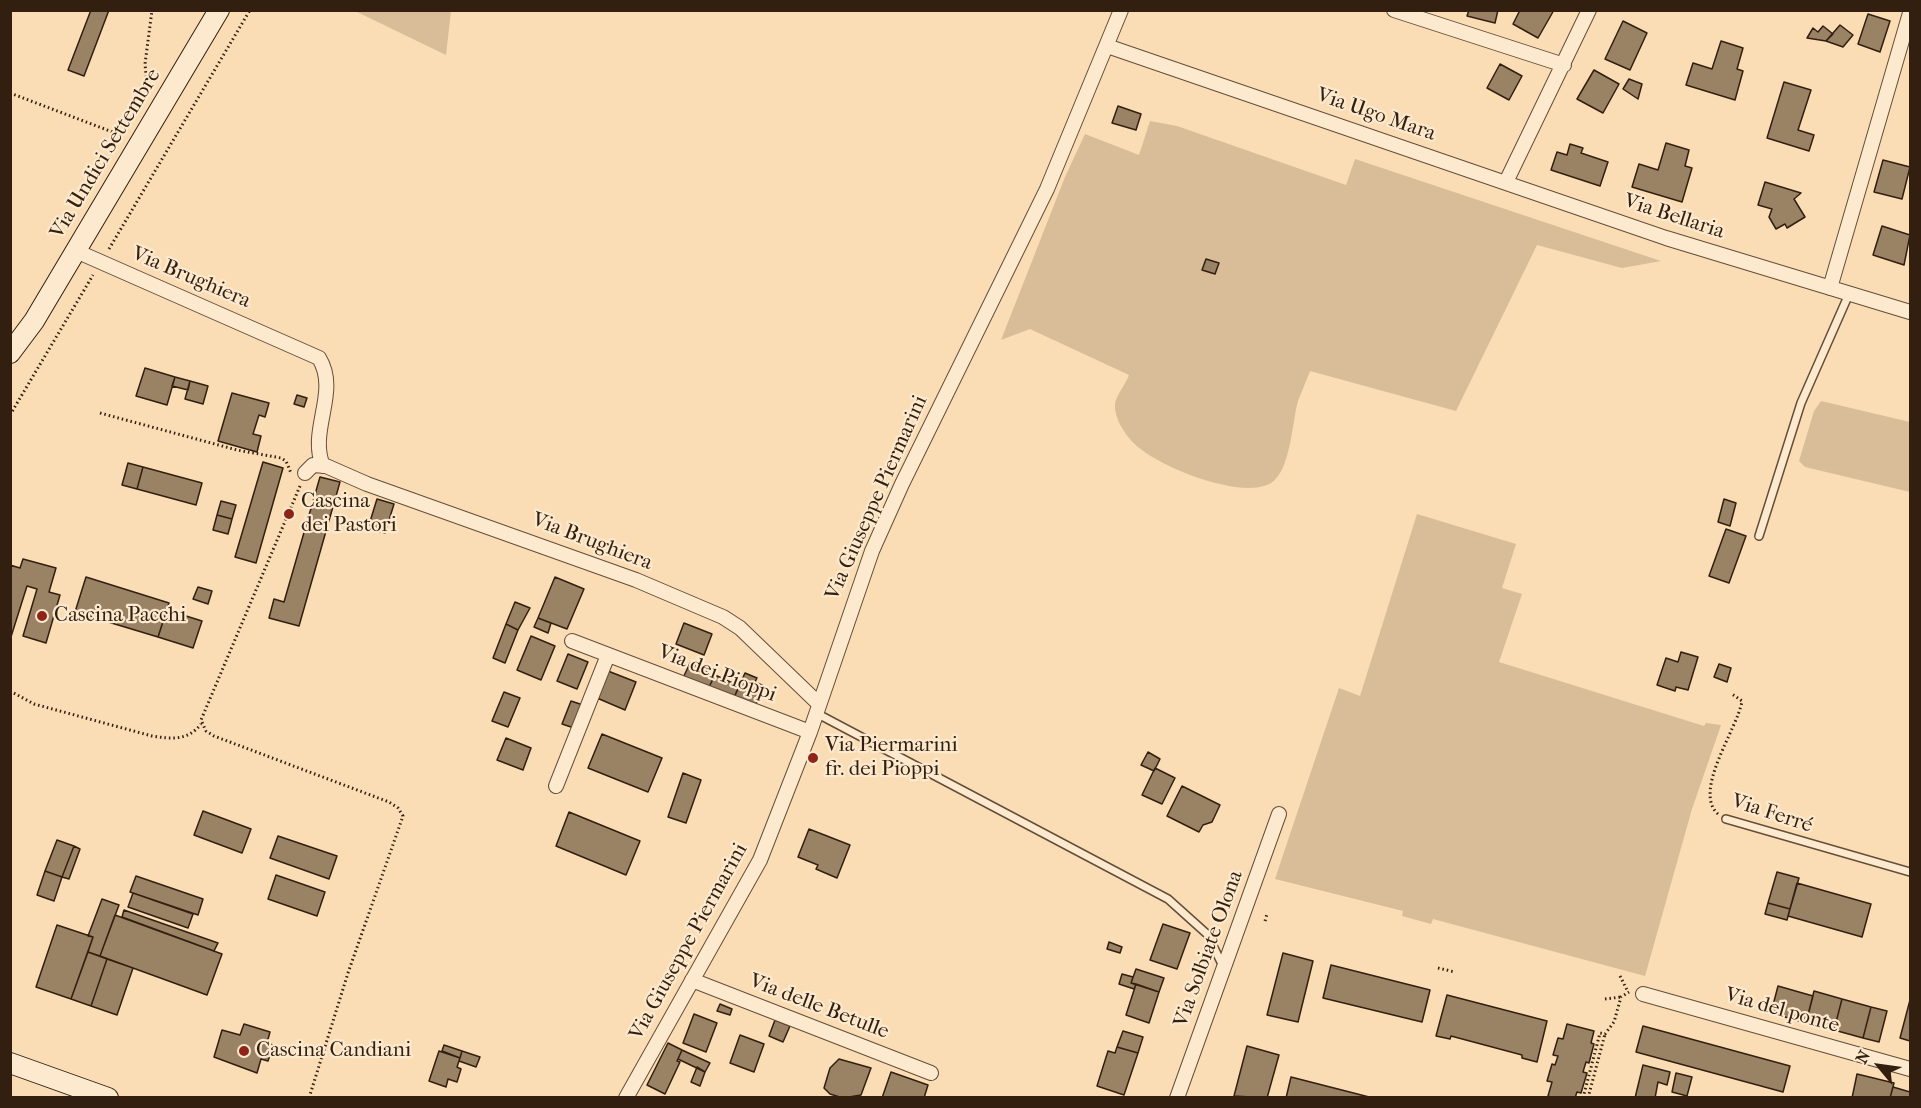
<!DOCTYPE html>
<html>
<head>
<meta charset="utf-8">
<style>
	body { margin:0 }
	#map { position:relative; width:1921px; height:1108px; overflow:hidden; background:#faddb4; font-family:"IM FELL French Canon",serif }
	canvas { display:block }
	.frame { position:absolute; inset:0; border:12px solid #321f10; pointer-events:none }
	.north { position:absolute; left:1849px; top:1036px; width:60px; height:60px; -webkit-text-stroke:4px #fce9ce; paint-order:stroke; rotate:299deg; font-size:16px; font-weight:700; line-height:24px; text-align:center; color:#321f10 }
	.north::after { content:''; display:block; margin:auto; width:21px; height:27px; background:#321f10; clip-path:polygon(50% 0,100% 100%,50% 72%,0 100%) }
</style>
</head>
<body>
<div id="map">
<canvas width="1921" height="1108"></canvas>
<div class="frame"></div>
<div class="north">N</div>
</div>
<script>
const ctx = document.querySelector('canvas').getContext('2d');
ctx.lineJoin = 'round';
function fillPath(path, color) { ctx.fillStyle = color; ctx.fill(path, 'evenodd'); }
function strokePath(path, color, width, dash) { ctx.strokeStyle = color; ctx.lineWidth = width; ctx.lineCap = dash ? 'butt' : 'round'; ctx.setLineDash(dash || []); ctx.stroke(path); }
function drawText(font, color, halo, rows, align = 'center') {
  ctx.font = font + ' "IM FELL French Canon",serif'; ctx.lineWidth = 4.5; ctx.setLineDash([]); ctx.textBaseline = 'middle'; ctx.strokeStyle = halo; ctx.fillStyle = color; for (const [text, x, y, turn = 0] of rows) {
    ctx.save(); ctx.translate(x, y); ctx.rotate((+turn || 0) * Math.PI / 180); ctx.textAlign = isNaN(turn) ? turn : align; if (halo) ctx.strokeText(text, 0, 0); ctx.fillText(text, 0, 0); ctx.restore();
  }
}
fillPath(new Path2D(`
	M355,11H451L446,55Z
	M1150,121L1177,126L1346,185L1355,159L1661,261L1622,268L1537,245L1456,411L1310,371C1306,381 1302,391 1298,401C1292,422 1291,470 1271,483C1243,500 1166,469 1142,450C1129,441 1114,421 1115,404C1116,395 1126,384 1129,375L1030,329L1001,340L1065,177L1085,134L1139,155Z
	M1821,401L1910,422V492L1805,467L1799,461L1814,411Z
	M1417,514L1516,544L1502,588L1522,594L1499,662L1704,726L1706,723L1721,725L1692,809L1645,976L1433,919L1431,924L1402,916L1403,911L1275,879L1339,688L1360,696Z`), '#d8bd98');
const building = new Path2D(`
	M91,10H109L84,76L68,70Z
	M1469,10H1498L1495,23L1467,16Z
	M1520,10H1554L1538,38L1513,24Z
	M1868,14L1890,21L1880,52L1858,44Z
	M1623,21L1647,33L1630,70L1605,59Z
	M1840,25L1853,35L1843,47L1826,41Z
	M1823,26L1833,34L1826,41L1807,38L1813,28L1818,32Z
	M1721,41L1743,48L1737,69L1743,71L1735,100L1686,85L1693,63L1712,69Z
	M1500,64L1522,76L1509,100L1487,88Z
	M1594,70L1619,84L1603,113L1577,99Z
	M1629,79L1642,84L1638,99L1623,89Z
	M1784,82L1811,90L1798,130L1814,135L1809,151L1767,138Z
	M1118,106L1141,114L1136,130L1112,123Z
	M1666,143L1689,150L1685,166L1692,168L1682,202L1632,187L1639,164L1658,170Z
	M1570,144L1583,148L1581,153L1608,162L1600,186L1551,170L1557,152L1567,155Z
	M1883,160L1910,167L1902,199L1874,192Z
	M1765,182L1801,193L1794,199L1805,217L1787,228L1785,224L1776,229L1769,217L1772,209L1758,205Z
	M1882,226L1910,235L1904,265L1873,255Z
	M1206,259L1219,263L1215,274L1202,270Z
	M145,368L175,377L167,405L136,396Z
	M175,377L190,381L188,390L172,386Z
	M190,381L208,386L203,404L185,399Z
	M232,393L269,403L265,417L259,415L253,434L261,436L257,452L218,441Z
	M297,395L307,398L304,407L294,404Z
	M263,462L283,468L256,563L235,557Z
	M128,463L143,467L137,489L122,485Z
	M143,467L202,483L196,505L137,489Z
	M320,477L340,482L299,626L269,618L274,599L284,602Z
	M377,499L394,504L385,533L368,528Z
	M1724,499L1736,503L1730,526L1718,522Z
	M221,501L236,505L232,519L217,515Z
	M217,515L232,519L228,534L213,530Z
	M1726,529L1746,536L1729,583L1709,576Z
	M23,559L56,568L49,592L60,595L46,643L23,636L37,589L27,586L10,640V565L20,568Z
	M86,577L169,603L158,637L75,612Z
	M555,577L584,589L567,629L538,618Z
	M198,587L212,591L208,604L193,599Z
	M515,602L530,608L518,630L506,624Z
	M167,610L202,621L193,648L158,637Z
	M538,618L551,623L548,633L534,627Z
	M684,623L712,634L704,655L676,644Z
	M506,624L518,630L505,663L493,658Z
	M531,636L555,646L541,680L517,670Z
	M1681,652L1698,657L1688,690L1676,687L1675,691L1657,685L1666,658L1678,662Z
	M568,654L588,662L577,689L557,681Z
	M690,663L715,675L708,689L683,678Z
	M1719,664L1731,668L1727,682L1714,677Z
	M608,671L636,682L625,710L597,698Z
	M745,673L757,678L755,682L764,686L754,709L733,700Z
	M715,675L739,686L733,700L708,689Z
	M504,692L520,698L508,727L492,721Z
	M571,701L583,705L574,728L562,724Z
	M602,734L662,758L648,792L588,768Z
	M506,738L531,748L523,770L497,760Z
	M1148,752L1160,759L1154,771L1141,765Z
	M1155,768L1175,778L1162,804L1142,795Z
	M683,773L701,780L686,823L668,817Z
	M1182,786L1220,805L1212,822L1203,825L1199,832L1167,816Z
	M203,811L251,829L242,853L194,835Z
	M569,812L640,841L626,875L556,846Z
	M809,829L850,845L837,878L816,869L818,865L798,857Z
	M278,836L337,856L329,879L270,858Z
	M57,840L74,846L62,877L45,871Z
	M74,846L80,849L69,879L62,877Z
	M45,871L62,877L54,901L37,895Z
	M1777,872L1799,878L1790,909L1768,903Z
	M276,875L325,892L317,916L268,899Z
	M136,876L203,899L198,915L130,892Z
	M1797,883L1871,904L1862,937L1788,916Z
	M133,893L193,914L188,928L128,907Z
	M102,899L119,905L100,956L88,952L93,937L88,936Z
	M1768,903L1790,909L1787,920L1765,914Z
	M124,910L218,943L214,951L122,917Z
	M115,915L222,954L207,995L100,956Z
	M1163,924L1190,933L1177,969L1150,960Z
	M57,925L93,937L71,999L36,987Z
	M1109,942L1122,947L1120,953L1107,949Z
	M88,952L107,959L91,1006L71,999Z
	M1283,953L1313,961L1298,1022L1267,1015Z
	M107,959L133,968L117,1015L91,1006Z
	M1331,965L1430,990L1422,1022L1323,998Z
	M1136,969L1164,978L1159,992L1131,983Z
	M1122,974L1133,977L1131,983L1136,984L1134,989L1119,984Z
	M1136,984L1159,992L1149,1023L1126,1015Z
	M1778,986L1813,996L1806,1023L1771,1013Z
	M1814,991L1842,999L1834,1030L1806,1023Z
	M1447,995L1547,1021L1537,1062L1522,1058V1055L1451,1036L1450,1039L1436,1036Z
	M1842,999L1871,1007L1863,1038L1834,1030Z
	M1910,1000V1041L1900,1038Z
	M720,1004L732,1009L730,1015L717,1011Z
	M1871,1007L1887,1011L1879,1042L1863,1038Z
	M694,1014L717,1023L706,1052L683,1043Z
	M775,1020L790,1026L783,1042L769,1036Z
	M244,1024L270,1032L267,1043L273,1045L268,1061L261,1059L257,1073L214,1057L222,1030L240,1035Z
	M1567,1024L1594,1031L1591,1043L1594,1044L1589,1063L1586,1062L1583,1072L1587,1073L1581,1093L1577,1092L1575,1098H1553L1548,1096L1552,1082L1547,1081L1552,1064L1555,1065L1558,1056L1553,1055L1558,1038L1563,1039Z
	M1643,1026L1790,1066L1783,1092L1636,1052Z
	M1123,1031L1143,1037L1138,1053L1117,1047Z
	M740,1035L764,1044L754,1072L730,1063Z
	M668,1043L682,1050L677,1061L680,1062L665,1094L647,1085Z
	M444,1045L462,1051L460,1058L442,1051Z
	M1247,1046L1279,1055L1267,1098L1234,1096Z
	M1117,1047L1138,1053L1124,1095L1097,1086L1108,1051L1115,1053Z
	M682,1050L710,1063L705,1072L678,1059Z
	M439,1051L460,1058L457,1067L461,1069L457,1082L448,1079L446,1087L429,1081Z
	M462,1051L480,1057L476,1067L459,1061Z
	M839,1059L871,1068L861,1095L843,1098L830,1094L824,1088L830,1068Z
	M1643,1065L1670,1072L1667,1085L1658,1082L1655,1098H1635Z
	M697,1067L705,1072L700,1086L691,1082Z
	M891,1072L928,1085L924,1098H882Z
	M1676,1073L1692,1077L1687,1096L1672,1092Z
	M1857,1074L1894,1083L1890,1098H1852Z
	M1291,1077L1373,1098H1286Z
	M1893,1087L1910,1092V1098H1890Z`);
fillPath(building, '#9a8265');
strokePath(building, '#321f10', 1.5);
const lane = new Path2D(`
	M1759,536L1801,403L1849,294
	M816,713L1168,899L1207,934L1223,966
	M1726,819L1910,872`);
const street = new Path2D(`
	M1394,10L1564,65
	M1107,46L1666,238L1910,312
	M1506,182L1589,10
	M76,251L319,358C340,392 308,430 323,466
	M1830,288L1910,13
	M305,473L313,465L326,466L367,484L636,580L723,617L740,628L819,704
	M572,641L810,732
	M556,786L608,655
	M692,980L931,1073
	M1643,994L1910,1069
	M626,1098L760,860L810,732L872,551L902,484L1047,189L1121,10
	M1177,1098L1279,814`);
const secondary = new Path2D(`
	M10,353L34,321L219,10
	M10,1063L108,1098`);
strokePath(lane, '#644e39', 10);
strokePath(street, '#644e39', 16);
strokePath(secondary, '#321f10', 22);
strokePath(new Path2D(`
	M10,93L123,136
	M148,95L145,64L152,10
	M109,249L250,10
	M100,413L237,450L281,458L286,461L291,473
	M10,415L93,275
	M300,486L201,720L206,731L214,736L389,802L398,808L403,816L348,973L309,1098
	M10,691L34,704L152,736C171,739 188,741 201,724
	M1718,814C1692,791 1738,728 1742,701L1732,694
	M1265,921L1267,914
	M1438,968L1455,972
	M1620,976L1628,992
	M1605,999L1621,997
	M45,1098L46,1097
	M1583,1098L1600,1033L1605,1034L1614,1022L1621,997L1629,992
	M1588,1098L1605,1034`), '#321f10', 3, [1.5, 3]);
strokePath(lane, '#fce9ce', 7);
strokePath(street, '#fce9ce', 14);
strokePath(secondary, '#fce9ce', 20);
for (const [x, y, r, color] of [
	[289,514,6,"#8f2418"],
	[42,616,6,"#8f2418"],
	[813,758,6,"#8f2418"],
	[244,1051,6,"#8f2418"]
]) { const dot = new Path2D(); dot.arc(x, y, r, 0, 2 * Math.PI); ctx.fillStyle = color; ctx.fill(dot); strokePath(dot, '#fce9ce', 2); }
drawText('21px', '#321f10', '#fce9ce', [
	["Via Ugo Mara",1376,115,19],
	["Via Undici Settembre",106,154,-59],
	["Via Bellaria",1674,217,18],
	["Via Brughiera",191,278,23],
	["Via Giuseppe Piermarini",877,498,-66],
	["Via Brughiera",592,542,21],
	["Via dei Pioppi",717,674,21],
	["Via Ferré",1772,814,18],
	["Via Giuseppe Piermarini",689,942,-61],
	["Via Solbiate Olona",1209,949,-70],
	["Via delle Betulle",819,1007,21],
	["Via del ponte",1782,1011,16]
]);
drawText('21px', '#321f10', '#fce9ce', [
	["Cascina",301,502],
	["dei Pastori",301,526],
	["Cascina Pacchi",54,616],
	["Via Piermarini",825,746],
	["fr. dei Pioppi",825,770],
	["Cascina Candiani",256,1051]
], 'left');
</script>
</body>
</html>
